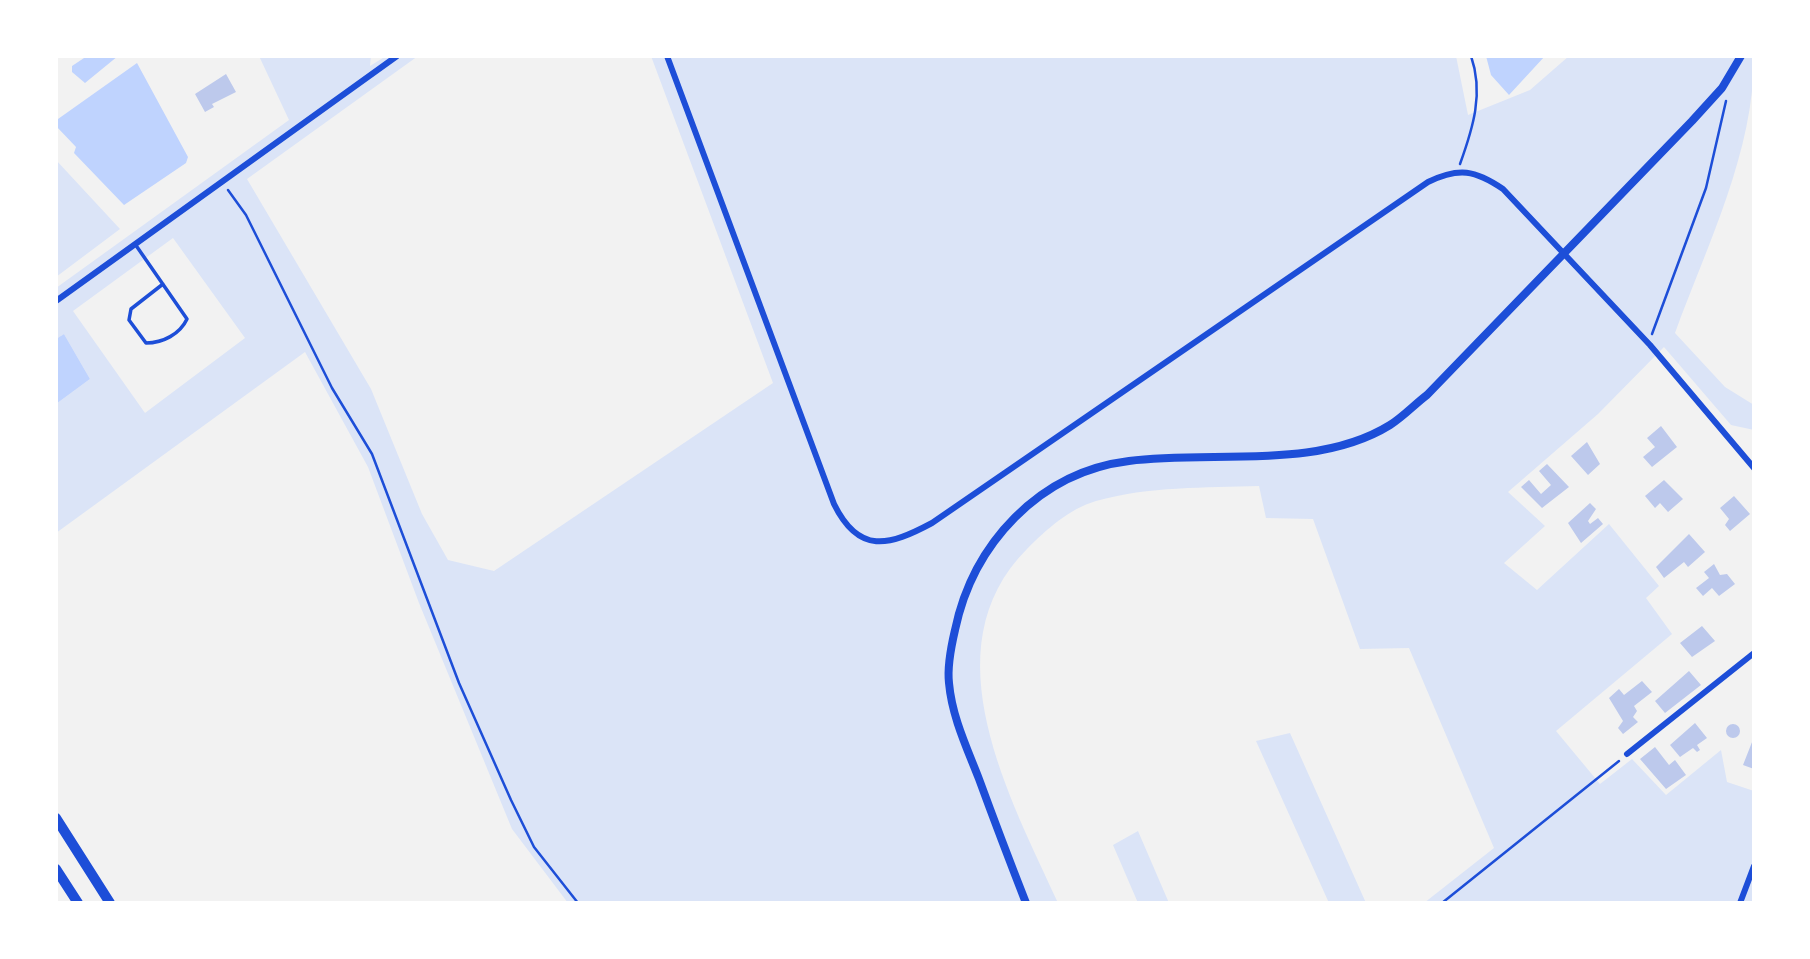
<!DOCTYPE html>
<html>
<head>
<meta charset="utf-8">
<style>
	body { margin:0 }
	#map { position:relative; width:1810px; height:959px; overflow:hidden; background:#f2f2f2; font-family:Commissioner,sans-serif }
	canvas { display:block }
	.frame { position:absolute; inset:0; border:58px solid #fff; pointer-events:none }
</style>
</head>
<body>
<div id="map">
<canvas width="1810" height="959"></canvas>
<div class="frame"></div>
</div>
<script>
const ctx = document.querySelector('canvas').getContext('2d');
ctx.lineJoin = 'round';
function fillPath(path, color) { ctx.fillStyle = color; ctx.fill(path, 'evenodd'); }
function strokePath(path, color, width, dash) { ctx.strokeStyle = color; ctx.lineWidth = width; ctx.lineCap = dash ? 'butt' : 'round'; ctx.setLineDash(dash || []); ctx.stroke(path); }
fillPath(new Path2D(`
	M259,56H371L370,66L386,56H418L247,179L371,389L422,514L448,560L494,571L773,383L651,56H1456L1468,115L1530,90L1569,56H1754C1754,152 1708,243 1675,333L1725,387L1754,405V430L1731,425L1664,347L1598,414L1508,492L1545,526L1504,563L1537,590L1609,524L1659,586L1646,598L1672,634L1556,731L1600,784L1632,759L1666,795L1721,750L1727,782L1754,791V903H1424L1494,848L1409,648L1360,649L1313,519L1266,518L1259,486C1205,488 1149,486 1096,501C1069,509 1047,529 1027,549C927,649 1011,799 1058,903H568L512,829L419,603L368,467L305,352L56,533V404L90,379L64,334L56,339V288L289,120ZM173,238L245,338L145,413L73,311Z
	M56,160L120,229L56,277Z
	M1290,733L1366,903H1329L1256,741Z
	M1138,831L1169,903H1138L1113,845Z`), '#dbe4f7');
fillPath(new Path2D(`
	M87,56H118L85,83L72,72V66Z
	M1486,56H1545L1509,95L1491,75Z
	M137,63L188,157L186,163L124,205L74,153L76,147L56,126L58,119Z
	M64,334L90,379L56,404V339Z`), '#bfd3fe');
fillPath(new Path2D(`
	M226,74L236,92L212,104L214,107L205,112L195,94Z
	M1661,426L1677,447L1652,467L1643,457L1655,447L1647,438Z
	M1587,442L1600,464L1588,475L1571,456Z
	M1547,464L1569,487L1542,508L1521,487L1529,480L1541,494L1551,485L1539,471Z
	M1664,480L1683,499L1668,512L1660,503L1655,508L1645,496Z
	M1734,496L1750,514L1730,531L1725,525L1729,519L1720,508Z
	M1590,503L1596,509L1588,521L1590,524L1598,518L1603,524L1581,543L1568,523Z
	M1689,534L1705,552L1688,567L1684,562L1664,578L1656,567Z
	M1714,564L1720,575L1727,574L1735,584L1719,596L1712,588L1703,596L1696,588L1709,578L1704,572Z
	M1702,626L1715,641L1692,657L1680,643Z
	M1689,671L1701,685L1665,713L1655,701Z
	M1642,681L1652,692L1634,706L1637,711L1633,717L1638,722L1623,734L1618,728L1623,721L1609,698L1619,689L1624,695Z
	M1695,723L1707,738L1697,745L1700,750L1697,752L1693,748L1680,757L1670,745Z
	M1726 731a7 7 0 1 1 14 0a7 7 0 1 1-14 0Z
	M1754,737V769L1743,765Z
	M1655,747L1669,765L1675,760L1686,775L1666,789L1640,759Z`), '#bdc9ec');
strokePath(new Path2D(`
	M1460,164C1473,128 1484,93 1471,56
	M228,190L246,215L332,388L372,454L459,683L511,800L534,847L578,903
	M1652,334L1706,188L1726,101
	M1442,903L1619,761`), '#1d4ed8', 2.5);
strokePath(new Path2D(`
	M135,244L187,319C180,334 163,343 146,343L129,320L131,309L163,284`), '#1d4ed8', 3.5);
strokePath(new Path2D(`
	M667,56L834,504C859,555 889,546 932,523L1428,182C1459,167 1475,170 1503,189L1650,345L1754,468
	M56,301L397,56
	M1627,754L1754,653
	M1740,903L1754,866`), '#1d4ed8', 6);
strokePath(new Path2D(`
	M1026,903C1010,862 994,820 979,779C967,748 952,717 949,683C947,666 951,647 955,630C973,544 1039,472 1129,461C1211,450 1316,471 1390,425C1403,417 1415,404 1427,395L1692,121L1722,88L1741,56`), '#1d4ed8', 8);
strokePath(new Path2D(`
	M56,818L110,903
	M56,869L78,903`), '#1d4ed8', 10);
</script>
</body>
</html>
